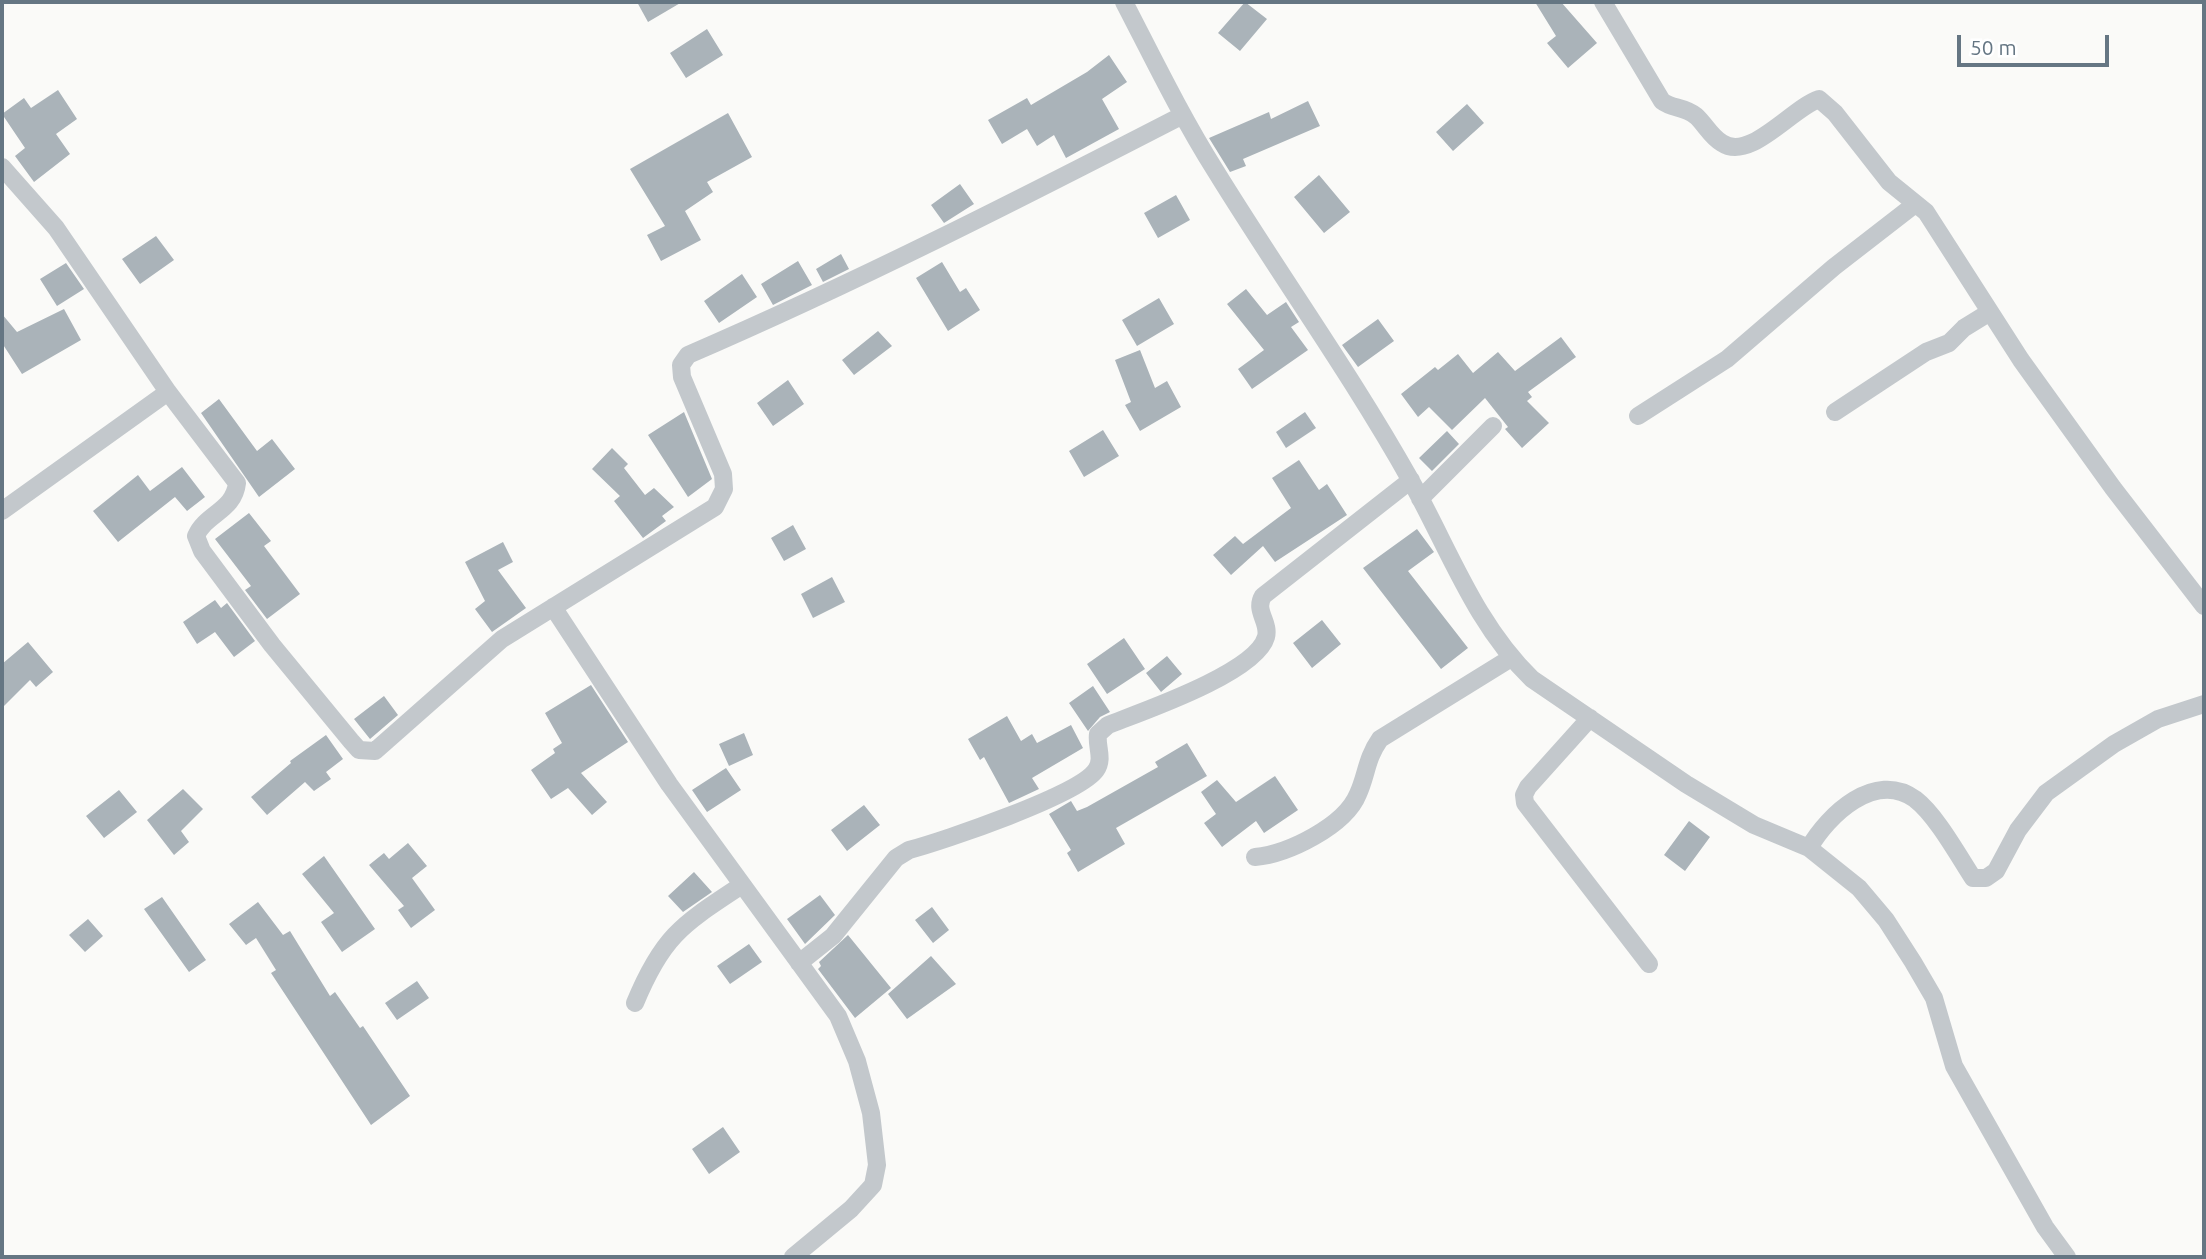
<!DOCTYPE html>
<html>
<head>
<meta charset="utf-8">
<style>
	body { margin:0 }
	#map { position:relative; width:2206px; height:1259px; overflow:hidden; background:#fafaf8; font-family:Ubuntu,sans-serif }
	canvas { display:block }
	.frame { position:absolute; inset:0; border:4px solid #657683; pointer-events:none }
	.scale { position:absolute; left:1957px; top:35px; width:152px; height:32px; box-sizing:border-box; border:4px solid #657683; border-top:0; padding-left:9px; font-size:21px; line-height:24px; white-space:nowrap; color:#657683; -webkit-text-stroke:5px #fff; paint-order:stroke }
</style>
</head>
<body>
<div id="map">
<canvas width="2206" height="1259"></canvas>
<div class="frame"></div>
<div class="scale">50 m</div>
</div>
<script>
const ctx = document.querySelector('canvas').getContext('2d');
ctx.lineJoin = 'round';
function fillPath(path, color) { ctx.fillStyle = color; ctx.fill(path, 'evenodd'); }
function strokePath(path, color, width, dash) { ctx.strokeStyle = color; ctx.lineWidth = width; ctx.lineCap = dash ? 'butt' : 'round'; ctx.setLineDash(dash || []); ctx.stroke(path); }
fillPath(new Path2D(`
	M637,2H682L648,22Z
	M1245,2L1267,19L1240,51L1218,33Z
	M1535,2H1561L1597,43L1568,68L1547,43L1556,36Z
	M707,29L723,55L686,78L670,53Z
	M1109,55L1127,82L1102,99L1119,129L1066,158L1054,135L1037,146L1027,129L1002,144L988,120L1027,98L1031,105L1087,72Z
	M58,90L77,119L56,134L70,154L34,182L15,156L25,148L2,114L24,98L31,108Z
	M1308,101L1320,126L1243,159L1246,166L1230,172L1209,138L1269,112L1271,119Z
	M1467,104L1484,123L1453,151L1436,132Z
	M728,113L752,157L707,182L713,192L685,211L701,240L661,261L647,235L665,226L630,169Z
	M1319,175L1350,212L1324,233L1294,197Z
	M960,184L974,204L944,223L931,205Z
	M1176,195L1190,220L1158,238L1144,213Z
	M156,236L174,260L140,284L122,259Z
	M841,254L849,269L823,282L816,269Z
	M798,261L812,285L773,305L761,284Z
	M942,262L960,292L966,288L980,310L948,331L916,278Z
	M66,263L84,289L57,306L40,279Z
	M742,274L757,297L719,323L704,301Z
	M1246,289L1267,315L1286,302L1299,322L1291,327L1308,350L1252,389L1238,369L1264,350L1227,304Z
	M1159,298L1174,324L1137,346L1122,320Z
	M64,309L81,340L22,374L2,343V314L17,332Z
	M1378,319L1394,341L1358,367L1342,345Z
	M878,331L892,346L854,375L842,360Z
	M1561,337L1576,357L1528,392L1532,397L1527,401L1549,423L1522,448L1505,429L1508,427L1485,398L1452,430L1429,407L1418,417L1401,394L1435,367L1438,370L1458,354L1473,373L1498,352L1515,371Z
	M1140,350L1155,388L1167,381L1181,407L1140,431L1125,405L1131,402L1115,360Z
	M788,380L804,404L773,426L757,403Z
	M219,399L257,451L272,439L295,469L259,497L201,413Z
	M684,412L712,479L688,497L648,435Z
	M1305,412L1316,428L1286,448L1276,432Z
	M1103,430L1119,456L1084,477L1069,451Z
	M1447,431L1459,444L1432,471L1419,458Z
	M612,448L628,464L624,468L645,495L654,488L674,507L662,516L666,521L643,538L614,501L620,496L592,469Z
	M1299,460L1319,490L1327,484L1347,515L1275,562L1263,546L1231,575L1213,555L1235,536L1243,544L1291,508L1272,478Z
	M182,467L205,497L187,511L175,497L118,542L93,511L138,475L150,491Z
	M249,513L271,541L264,546L300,594L267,619L245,590L251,586L215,539Z
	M793,525L806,549L784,561L771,538Z
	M1417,529L1434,552L1408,571L1468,648L1441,669L1363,568Z
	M503,542L513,562L498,570L526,608L492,632L475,609L485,601L465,562Z
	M832,577L845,602L813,618L801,594Z
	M215,600L221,608L227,603L255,641L234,657L215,632L197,644L183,622Z
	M1322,620L1341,644L1312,668L1293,643Z
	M1124,638L1145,669L1107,694L1087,664Z
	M28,642L53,672L36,687L30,680L2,708V664Z
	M1167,656L1182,674L1161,692L1146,673Z
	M591,685L628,742L581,773L607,802L592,815L568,788L551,799L531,770L555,753L553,749L562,743L545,713Z
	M1093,686L1110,712L1100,717L1088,731L1069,703Z
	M384,696L398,715L370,739L354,719Z
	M1007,716L1021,741L1032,734L1037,743L1071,725L1083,748L1032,778L1039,789L1009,803L984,757L980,760L968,739Z
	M744,733L753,755L729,766L719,744Z
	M326,735L343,759L326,772L331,779L314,791L305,782L267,815L251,797L291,763L290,761Z
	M1187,743L1207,776L1116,828L1125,844L1078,872L1067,853L1071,850L1049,814L1071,801L1077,811L1087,807L1158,767L1155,762Z
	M726,768L741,790L707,812L692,790Z
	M1275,776L1298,810L1264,833L1256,821L1222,847L1204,823L1216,814L1201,792L1217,780L1236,802Z
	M183,789L203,809L181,831L189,842L174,855L147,820Z
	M119,790L137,812L104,838L86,816Z
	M864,805L880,825L847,851L831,830Z
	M1689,821L1710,837L1685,871L1664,855Z
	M408,843L427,866L412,878L435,910L411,928L398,910L404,906L369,865L384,853L389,859Z
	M324,856L375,929L342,952L321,922L334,913L302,874Z
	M694,872L712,892L683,912L668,896Z
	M820,895L835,915L805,944L787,919Z
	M162,897L206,960L189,972L144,909Z
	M258,902L283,935L290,931L330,996L335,992L360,1028L363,1026L410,1096L371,1125L271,973L276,970L256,938L246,945L229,924Z
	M932,907L949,930L933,943L915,920Z
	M88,919L103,936L85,952L69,935Z
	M848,935L891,988L855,1018L818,969L821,966L819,962Z
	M749,944L762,962L730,984L717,966Z
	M931,956L956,984L907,1019L888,994Z
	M417,981L429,998L397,1020L385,1003Z
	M723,1127L740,1152L709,1174L692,1149Z`), '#aab3b9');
strokePath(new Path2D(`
	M1124,2C1153,58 1181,116 1215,170C1279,274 1351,374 1411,481C1449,549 1475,624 1532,679L1686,784L1754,825L1809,848
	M1603,2L1662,101C1672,109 1684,106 1696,116C1705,124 1711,137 1722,143C1750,162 1792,108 1819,99L1835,113L1889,182L1926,212L2021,360L2113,488L2204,606
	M2,167L56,228L168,392L237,483C234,511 206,513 196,536L202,551L272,645L351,741L359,750L375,751L502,639L715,507L724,489L723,474L682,377L681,365L688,355C857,282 1020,199 1183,115
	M1835,412L1926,352L1949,343L1964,328L1990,312
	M1638,416L1727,359L1834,267L1914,205
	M1420,499L1493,426
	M2,511L168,392
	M553,607L669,784L838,1016L857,1061L871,1113L877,1165L873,1185L851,1209L793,1257
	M1590,718L1528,787L1524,795L1525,803L1649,964
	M1255,857C1288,854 1345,826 1358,794C1367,774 1366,759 1380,739L1511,658
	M799,963L833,936L896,858L909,850C943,841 1079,795 1096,770C1104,759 1096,746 1098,734L1108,725C1141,712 1256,673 1266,637C1270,622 1254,611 1263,596L1411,480
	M635,1003C663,935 683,924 742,885
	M2067,1257L2045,1227L1954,1066L1934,998L1913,962L1886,920L1859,888L1809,848C1828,815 1875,770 1915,799C1936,815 1958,855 1973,878H1986L1996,871L2018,830L2046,793L2114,744L2158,719L2204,704`), '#c3c8cc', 18);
</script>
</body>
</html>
